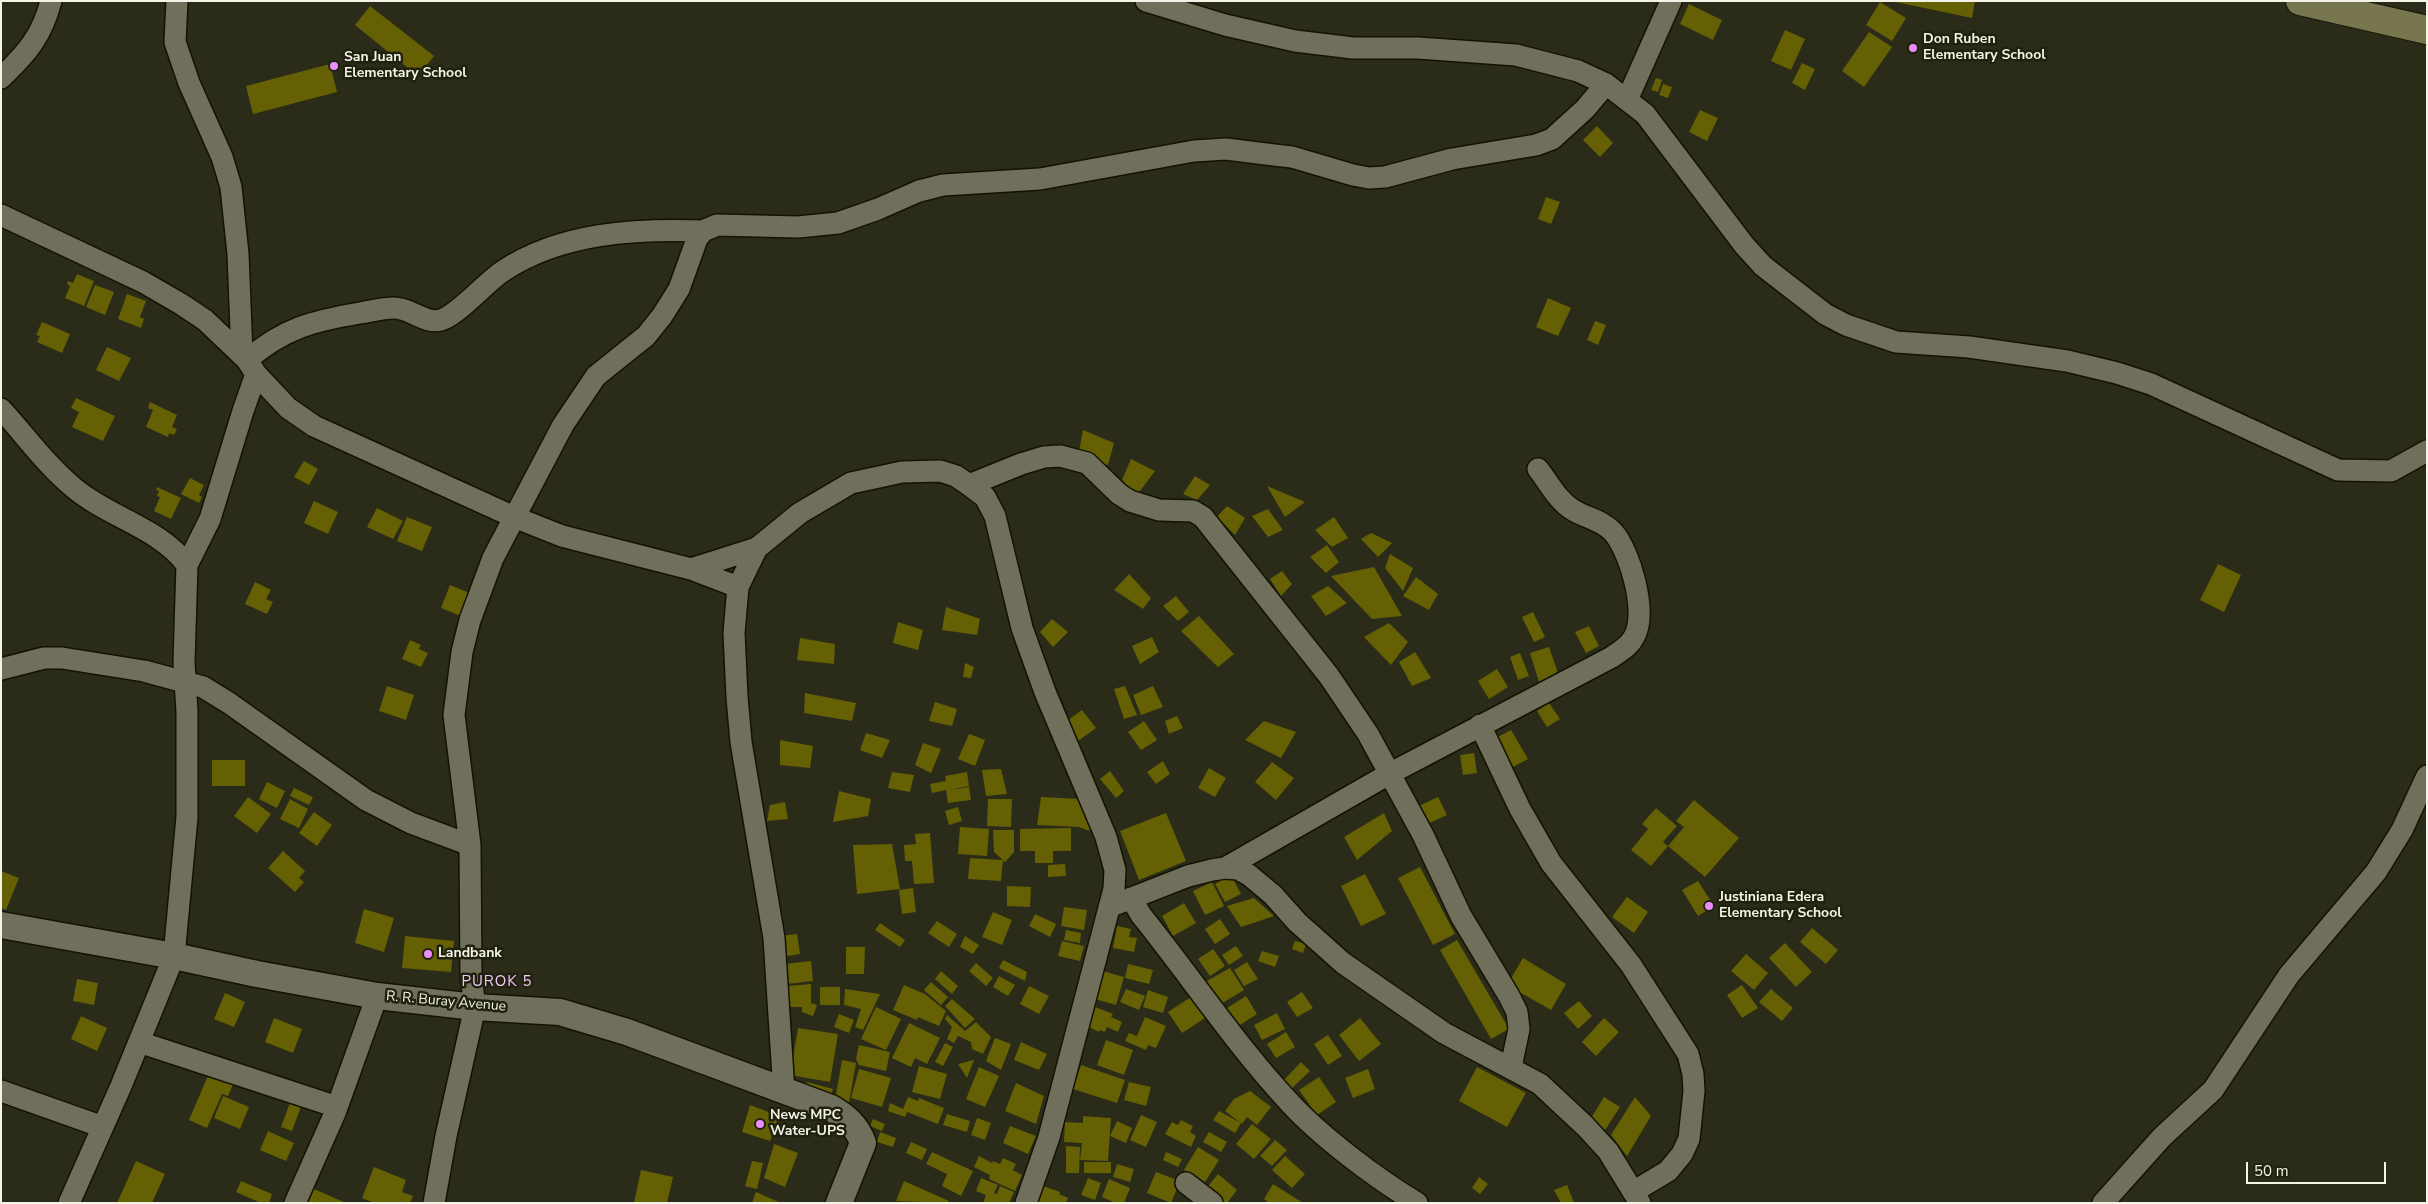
<!DOCTYPE html>
<html>
<head>
<meta charset="utf-8">
<style>
	body { margin:0 }
	#map { position:relative; width:2428px; height:1204px; overflow:hidden; background:#2b2b19; font-family:"Nunito Sans",sans-serif }
	canvas { display:block }
	.frame { position:absolute; inset:0; border:2px solid #f3f3e7; pointer-events:none }
	.scale { position:absolute; left:2246px; top:1162px; width:140px; height:22px; box-sizing:border-box; border:2px solid #f3f3e7; border-top:0; padding-left:6px; font-size:15px; line-height:18px; white-space:nowrap; color:#f3f3e7; -webkit-text-stroke:4px #21210f; paint-order:stroke }
</style>
</head>
<body>
<div id="map">
<canvas width="2428" height="1204"></canvas>
<div class="frame"></div>
<div class="scale">50 m</div>
</div>
<script>
const ctx = document.querySelector('canvas').getContext('2d');
ctx.lineJoin = 'round';
function fillPath(path, color) { ctx.fillStyle = color; ctx.fill(path, 'evenodd'); }
function strokePath(path, color, width, dash) { ctx.strokeStyle = color; ctx.lineWidth = width; ctx.lineCap = dash ? 'butt' : 'round'; ctx.setLineDash(dash || []); ctx.stroke(path); }
function drawText(font, color, halo, rows, align = 'center') {
  ctx.font = font + ' "Nunito Sans",sans-serif'; ctx.lineWidth = 5; ctx.setLineDash([]); ctx.textBaseline = 'middle'; ctx.strokeStyle = halo; ctx.fillStyle = color; for (const [text, x, y, turn = 0] of rows) {
    ctx.save(); ctx.translate(x, y); ctx.rotate((+turn || 0) * Math.PI / 180); ctx.textAlign = isNaN(turn) ? turn : align; if (halo) ctx.strokeText(text, 0, 0); ctx.fillText(text, 0, 0); ctx.restore();
  }
}
fillPath(new Path2D(`
	M1891,1H1975L1972,18Z
	M1880,2L1906,18L1892,41L1866,25Z
	M1689,4L1722,20L1713,40L1680,24Z
	M370,6L434,56L418,76L355,25Z
	M1785,30L1805,39L1791,70L1771,61Z
	M1869,32L1892,47L1864,87L1842,71Z
	M1802,63L1815,69L1805,90L1792,83Z
	M330,64L337,92L253,114L246,86Z
	M1656,78L1662,80L1658,92L1651,90Z
	M1663,84L1672,87L1668,98L1659,95Z
	M1700,110L1718,118L1707,141L1689,132Z
	M1597,126L1613,143L1600,157L1583,140Z
	M1546,197L1560,202L1551,224L1538,219Z
	M77,274L94,281L84,306L65,298L70,286L67,284L68,281L73,283Z
	M95,285L114,292L105,315L86,307Z
	M127,294L146,301L140,317L144,319L141,328L118,319Z
	M1548,298L1571,308L1558,336L1536,327Z
	M1595,321L1606,325L1598,345L1587,340Z
	M42,322L70,334L62,353L37,342L40,336L36,335Z
	M107,347L131,358L119,381L96,370Z
	M76,398L115,416L103,441L72,427L79,412L71,408Z
	M150,402L177,415L172,427L177,429L174,435L169,433L168,437L146,427L153,410L148,408Z
	M1083,430L1114,443L1108,465L1078,457Z
	M1131,459L1155,471L1137,495L1122,480Z
	M304,461L318,469L309,485L294,477Z
	M1195,476L1210,485L1197,500L1183,494Z
	M190,478L204,485L199,495L202,497L199,503L181,494Z
	M1267,486L1305,502L1285,517Z
	M157,487L181,498L171,519L154,511L160,497L157,496L159,491L156,490Z
	M314,501L338,512L328,534L304,523Z
	M1227,506L1245,518L1235,535L1217,517Z
	M377,508L403,521L393,539L367,527Z
	M1268,509L1283,530L1268,537L1252,516Z
	M407,517L432,527L422,551L397,541Z
	M1334,517L1348,538L1332,547L1315,530Z
	M1371,533L1392,543L1378,557L1361,539Z
	M1327,545L1339,562L1326,573L1310,557Z
	M1390,554L1413,568L1403,591L1385,568Z
	M2218,564L2241,575L2224,612L2200,600Z
	M1374,567L1402,616L1372,619L1331,576Z
	M1282,571L1292,584L1281,596L1270,579Z
	M1129,574L1151,598L1143,609L1114,590Z
	M1416,577L1438,594L1429,610L1403,596Z
	M255,582L271,590L266,599L273,602L267,614L245,604Z
	M450,585L472,594L463,617L441,608Z
	M1328,586L1347,603L1326,616L1311,596Z
	M1176,596L1189,612L1178,621L1163,606Z
	M946,607L980,619L977,635L942,630Z
	M1533,612L1545,637L1534,642L1522,617Z
	M1199,616L1234,654L1218,667L1181,631Z
	M1052,619L1068,632L1053,647L1040,632Z
	M898,622L923,630L918,650L893,643Z
	M1389,623L1408,642L1391,665L1364,637Z
	M1589,626L1599,646L1586,653L1575,632Z
	M1152,637L1159,652L1140,664L1132,646Z
	M800,638L835,644L834,664L797,660Z
	M410,640L421,645L419,649L428,653L421,667L402,659Z
	M1549,647L1559,676L1539,682L1530,653Z
	M1415,652L1431,678L1412,686L1399,662Z
	M1520,653L1529,676L1518,680L1510,657Z
	M965,663L974,667L971,678L963,677Z
	M1497,669L1508,687L1489,699L1478,681Z
	M387,686L414,695L406,720L379,711Z
	M1125,686L1137,715L1124,719L1114,689Z
	M1153,686L1163,707L1141,715L1133,695Z
	M805,693L856,703L852,721L804,713Z
	M935,702L957,709L952,726L929,721Z
	M1549,703L1560,719L1547,727L1537,711Z
	M1082,710L1096,728L1078,741L1064,723Z
	M1177,716L1183,728L1169,734L1165,721Z
	M1144,721L1157,740L1141,750L1128,732Z
	M1264,721L1296,732L1281,758L1245,740Z
	M1511,730L1528,759L1509,769L1492,740Z
	M866,733L890,740L882,758L860,750Z
	M969,734L985,740L975,766L958,759Z
	M780,740L813,746L810,768L780,765Z
	M923,743L941,749L931,773L915,765Z
	M1474,753L1477,773L1463,775L1460,755Z
	M212,760H245V786H212Z
	M1163,761L1170,774L1156,784L1147,772Z
	M1272,762L1294,778L1276,800L1255,782Z
	M1209,768L1226,778L1215,797L1198,788Z
	M1001,769L1007,794L986,796L982,770Z
	M1110,771L1124,791L1116,798L1100,779Z
	M892,772L914,775L910,792L888,788Z
	M967,772L969,786L949,790L969,787L971,800L948,803L946,790L932,793L930,784L946,781L945,776Z
	M267,782L285,791L277,808L259,799Z
	M294,788L313,797L309,805L290,796Z
	M839,791L871,799L868,816L833,822Z
	M248,797L271,814L257,833L234,816Z
	M1041,797L1081,799L1092,825L1089,831L1079,827L1037,825Z
	M1438,797L1447,815L1423,826L1415,808Z
	M290,799L308,809L299,828L280,819Z
	M988,799H1012L1011,827L987,826Z
	M1694,800L1739,838L1705,877L1668,846L1684,827L1676,821Z
	M785,802L788,819L767,821L770,805Z
	M958,807L962,821L949,825L945,811Z
	M1656,808L1677,826L1663,842L1668,846L1651,866L1631,850L1648,829L1642,824Z
	M314,812L332,825L317,846L299,833Z
	M1166,813L1186,861L1139,880L1120,831Z
	M1384,813L1392,831L1357,860L1344,837Z
	M960,827L989,829L987,856L958,854Z
	M1071,828V851H1053V863H1035V851H1020V829Z
	M993,830H1014V852L1005,862L994,852Z
	M930,833L934,883L914,884L912,861H905L904,845L916,844L915,834Z
	M892,844L900,889L857,894L853,845Z
	M283,851L305,871L299,878L304,882L295,892L268,868Z
	M970,858L1003,860L1001,881L968,879Z
	M1065,864L1066,876L1048,877V865Z
	M1420,867L1455,934L1433,945L1398,878Z
	M1,871L19,878L6,910L1,908Z
	M1365,874L1386,914L1361,926L1341,886Z
	M1231,875L1241,894L1225,902L1215,884Z
	M1698,881L1714,906L1698,916L1682,890Z
	M1212,882L1224,906L1205,915L1193,891Z
	M1007,886L1031,887L1030,907L1007,906Z
	M913,888L916,912L902,914L899,890Z
	M1627,897L1648,912L1634,933L1612,917Z
	M1254,898L1274,916L1241,927L1227,906Z
	M1184,903L1196,923L1173,936L1162,916Z
	M1064,907L1087,910L1084,930L1061,926Z
	M364,909L394,918L384,952L355,943Z
	M993,912L1012,920L1002,945L982,937Z
	M1035,914L1056,924L1050,937L1029,926Z
	M1220,919L1230,934L1215,944L1205,929Z
	M937,921L957,934L949,947L928,933Z
	M880,923L905,940L900,947L875,930Z
	M1117,926L1131,929L1129,937L1137,938L1134,952L1113,948Z
	M1812,928L1838,950L1826,964L1800,942Z
	M1066,930L1081,933L1080,943L1064,940Z
	M797,934L800,954L781,957L779,936Z
	M405,936L454,941L451,972L402,968Z
	M965,936L979,945L973,954L960,947Z
	M1457,940L1509,1029L1491,1039L1440,950Z
	M1062,941L1084,946L1080,961L1058,956Z
	M1295,941L1306,944L1303,953L1292,949Z
	M1785,943L1812,972L1796,987L1769,958Z
	M1236,946L1243,956L1229,965L1222,955Z
	M846,947H865L864,974H846Z
	M1213,949L1225,966L1210,976L1198,959Z
	M1262,951L1279,956L1275,967L1258,961Z
	M1746,954L1768,973L1754,990L1731,971Z
	M1523,958L1566,984L1551,1010L1507,985Z
	M1003,960L1027,972L1025,981L999,968Z
	M811,961L813,981L787,984L784,964Z
	M1247,962L1258,979L1244,986L1234,970Z
	M976,963L993,978L986,986L969,971Z
	M1128,964L1153,970L1149,984L1125,978Z
	M1230,968L1244,990L1219,1005L1205,982Z
	M941,971L958,986L952,994L935,979Z
	M1103,971L1124,977L1116,1005L1095,999Z
	M999,976L1015,985L1008,996L993,987Z
	M77,979L98,983L94,1005L73,1001Z
	M931,982L948,997L941,1005L924,990Z
	M811,984V1003L817,1005L813,1016L802,1012V1007H790L788,986Z
	M904,985L925,994L946,1011L939,1026L918,1017L917,1020L893,1010Z
	M1742,985L1758,1008L1742,1018L1727,995Z
	M1029,986L1049,996L1039,1014L1020,1004Z
	M820,987H840V1005H820Z
	M845,989L880,994L863,1030L855,1027L861,1009L844,1005Z
	M1126,989L1145,996L1139,1010L1120,1002Z
	M1771,989L1793,1008L1782,1021L1759,1002Z
	M1148,990L1168,997L1163,1013L1143,1007Z
	M1302,992L1313,1008L1297,1017L1287,1002Z
	M225,993L245,1002L234,1027L214,1019Z
	M1246,996L1257,1014L1237,1027L1224,1010Z
	M1191,997L1205,1018L1182,1033L1168,1012Z
	M952,999L975,1019L965,1028L945,1006Z
	M1579,1001L1592,1016L1578,1029L1564,1013Z
	M876,1007L901,1019L886,1050L861,1039Z
	M1095,1007L1113,1014L1111,1017L1122,1022L1118,1032L1107,1027L1105,1032L1100,1030L1099,1032L1087,1026Z
	M1277,1013L1285,1029L1262,1040L1254,1025Z
	M839,1014L854,1020L849,1033L834,1027Z
	M947,1015L965,1031L976,1022L991,1037L983,1054L972,1049L971,1042L958,1036L954,1043L947,1039L952,1027L945,1019Z
	M81,1016L107,1028L97,1051L71,1039Z
	M1145,1017L1166,1026L1156,1048L1148,1045L1146,1050L1125,1041L1129,1033L1137,1036Z
	M274,1018L302,1029L293,1053L265,1042Z
	M1360,1018L1381,1044L1359,1061L1339,1035Z
	M1604,1018L1619,1032L1596,1056L1582,1042Z
	M909,1023L940,1038L927,1064L915,1058L911,1067L892,1058Z
	M798,1028L838,1034L830,1082L790,1075Z
	M1286,1032L1295,1047L1276,1058L1267,1044Z
	M1328,1035L1342,1056L1328,1065L1314,1044Z
	M995,1038L1011,1044L1001,1070L986,1061Z
	M1106,1040L1133,1050L1124,1075L1097,1065Z
	M1021,1042L1047,1054L1039,1070L1014,1060Z
	M945,1043L953,1047L943,1066L935,1062Z
	M859,1045L890,1052L886,1071L859,1065L856,1059Z
	M842,1060L856,1063L849,1103L835,1100Z
	M974,1060L967,1078L958,1064Z
	M1301,1062L1310,1071L1291,1089L1284,1080Z
	M1081,1065L1125,1080L1117,1103L1073,1089Z
	M919,1066L947,1074L940,1099L912,1092Z
	M979,1067L999,1076L985,1107L966,1099Z
	M1477,1067L1526,1093L1507,1127L1459,1101Z
	M859,1069L891,1078L882,1107L851,1098Z
	M1368,1069L1375,1089L1353,1098L1345,1078Z
	M210,1071L234,1082L228,1096L222,1094L207,1128L189,1120Z
	M1319,1077L1336,1102L1317,1115L1299,1090Z
	M807,1082L833,1089L829,1104L803,1096Z
	M1129,1082L1151,1087L1146,1106L1124,1100Z
	M1016,1083L1044,1096L1036,1124L1005,1111Z
	M1250,1091L1271,1107L1257,1125L1247,1117L1242,1124L1225,1111L1234,1099Z
	M223,1096L249,1107L240,1129L214,1118Z
	M908,1097L918,1101L919,1098L944,1108L938,1124L907,1112L905,1117L888,1111L890,1103L903,1109Z
	M1604,1097L1620,1107L1605,1130L1590,1120Z
	M1635,1097L1651,1116L1627,1156L1611,1135Z
	M291,1100L302,1104L292,1131L281,1127Z
	M750,1105L779,1116L770,1141L742,1132Z
	M1219,1111L1241,1123L1235,1133L1213,1120Z
	M947,1114L970,1121L967,1132L943,1125Z
	M1141,1115L1157,1122L1146,1147L1130,1140Z
	M1083,1116L1111,1118L1108,1161L1080,1160L1082,1143L1064,1142L1065,1122L1083,1123Z
	M977,1118L991,1123L985,1140L971,1135Z
	M873,1119L885,1124L882,1131L870,1126Z
	M1181,1120L1193,1126L1190,1132L1196,1136L1191,1147L1165,1134L1172,1122L1178,1125Z
	M1117,1121L1132,1128L1126,1143L1110,1136Z
	M1252,1124L1271,1139L1254,1159L1236,1144Z
	M1010,1126L1036,1136L1028,1154L1003,1143Z
	M268,1131L294,1143L286,1161L260,1150Z
	M880,1132L896,1138L893,1147L877,1142Z
	M1209,1132L1227,1142L1221,1152L1203,1142Z
	M1275,1140L1287,1150L1272,1166L1260,1156Z
	M911,1142L927,1149L922,1160L906,1153Z
	M774,1144L798,1153L785,1187L764,1178Z
	M1066,1146L1080,1147L1079,1173H1066Z
	M1198,1147L1219,1160L1205,1182L1184,1170Z
	M932,1152L973,1171L961,1196L942,1186L947,1174L926,1164Z
	M1166,1152L1182,1159L1178,1167L1163,1160Z
	M979,1156L992,1163L993,1161L1000,1164L1003,1158L1016,1164L1013,1170L1022,1175L1015,1191L989,1179L990,1175L974,1167Z
	M1285,1156L1305,1174L1292,1188L1272,1170Z
	M136,1161L165,1174L152,1203H117Z
	M752,1161L763,1163L757,1189L745,1186Z
	M1084,1162H1111V1173H1084Z
	M1117,1164L1134,1169L1130,1182L1113,1177Z
	M374,1167L406,1180L402,1192L413,1196L410,1203H374L362,1198Z
	M641,1170L673,1177L667,1203H634Z
	M1156,1172L1180,1181L1171,1203L1147,1193Z
	M1218,1174L1237,1190L1227,1203H1218L1204,1191Z
	M1479,1177L1488,1184L1480,1194L1472,1188Z
	M981,1178L998,1185L994,1193L997,1194L1000,1186L1014,1192L1009,1203H983L986,1195L976,1191Z
	M1088,1178L1101,1183L1095,1200L1081,1195Z
	M1109,1179L1130,1188L1124,1203H1116L1102,1197Z
	M241,1181L272,1194L269,1203H261L236,1192Z
	M904,1181L949,1201L948,1203L896,1201Z
	M1273,1184L1303,1203H1269L1264,1199Z
	M1040,1185L1060,1192L1059,1194L1068,1198L1066,1203H1034Z
	M1567,1185L1574,1203H1561L1554,1190Z
	M314,1189L346,1203H308Z
	M756,1192L781,1203H752Z`), '#646003');
const minor = new Path2D(`
	M177,1L175,42L189,83L222,157L231,187L238,254L242,355
	M1146,1L1225,25L1295,41L1353,48H1418L1516,55L1578,71L1606,84L1645,114L1744,245L1763,266L1825,314L1846,325L1896,342L1969,347L2067,361L2117,373L2151,384L2338,470L2391,471L2427,451
	M1,78C27,53 42,36 51,1
	M1627,100L1671,1
	M1,215L143,282L181,304L205,320L247,360L256,374L288,408L314,426L514,517L562,536L691,569L738,587L757,548
	M247,360C284,328 313,321 360,313C372,311 383,308 394,308C411,308 424,324 441,320C458,315 485,283 503,271C562,232 635,229 703,231
	M1,409C25,435 46,465 74,488C108,517 160,528 187,565L184,662L187,712V817L174,956L121,1086L69,1203
	M969,485L1021,464L1044,457L1060,456L1087,463L1119,494L1130,501L1159,510L1193,511L1203,517L1329,676L1368,734L1423,835L1461,916L1509,996L1517,1012L1519,1029L1511,1067
	M187,565L210,519L243,411L256,374
	M691,569L757,548L800,513L851,483L902,472L940,471L956,476L969,485L985,497L995,516L1022,628L1045,692L1106,837L1115,870L1114,889L1049,1137L1026,1203
	M738,587L734,633L737,697L741,742L774,938L784,1092
	M1,669L44,658H62L144,671L203,687L229,703L366,800L411,823L470,845
	M1480,725L1520,809L1551,863L1631,965L1688,1054L1693,1074L1694,1091L1689,1139L1682,1154L1668,1171L1633,1192
	M1225,868L1389,774L1612,657C1620,651 1629,647 1634,637C1648,613 1630,551 1613,532C1602,520 1586,518 1573,510C1558,501 1549,483 1538,469
	M1131,898L1141,915C1191,977 1235,1044 1289,1102C1321,1137 1377,1179 1417,1203
	M1109,907L1188,876L1212,870L1225,868L1238,869L1249,875L1273,895L1297,922L1343,963L1444,1033L1540,1084L1585,1126L1608,1151L1640,1203
	M139,1042L337,1107
	M1,1091L103,1127
	M1186,1183L1212,1203
	M295,1203L335,1113L377,996
	M434,1203L446,1136L475,1007L471,976L470,845L454,715L462,652L470,620L493,558L563,425L596,376L646,336L662,316L679,289L697,239L703,231L717,225L798,227L838,223L878,209L919,191L943,185L1040,179L1194,151L1226,149L1274,155L1292,157L1353,175L1369,178L1385,177L1452,159L1536,145L1552,139L1585,109L1606,84
	M2103,1203L2162,1137L2213,1090L2289,975L2376,872L2402,830L2427,776`);
const tertiary = new Path2D(`
	M1,925L174,956L257,974L377,996L475,1007L560,1012L627,1032L831,1108C846,1117 857,1126 863,1143L839,1203`);
const secondary = new Path2D(`
	M2300,1L2427,30`);
strokePath(minor, '#141303', 24);
strokePath(tertiary, '#141303', 29);
strokePath(secondary, '#141303', 30);
strokePath(minor, '#6f6f5b', 21);
strokePath(tertiary, '#6f6f5b', 26);
strokePath(secondary, '#77764f', 28);
for (const [x, y, r, color] of [
	[1913,48,5,"#eb8dfc"],
	[334,66,5,"#eb8dfc"],
	[1709,906,5,"#eb8dfc"],
	[428,954,5,"#eb8dfc"],
	[760,1124,5,"#eb8dfc"]
]) { const dot = new Path2D(); dot.arc(x, y, r, 0, 2 * Math.PI); ctx.fillStyle = color; ctx.fill(dot); strokePath(dot, '#21210f', 2); }
drawText('bold 14px', '#f3f3e7', '#21210f', [
	["Don Ruben",1923,40],
	["Elementary School",1923,56],
	["San Juan",344,58],
	["Elementary School",344,74],
	["Justiniana Edera",1719,898],
	["Elementary School",1719,914],
	["Landbank",438,954],
	["News MPC",770,1116],
	["Water-UPS",770,1132]
], 'left');
drawText('14px', '#f3f3e7', '#21210f', [
	["R. R. Buray Avenue",446,1002,5]
]);
ctx.letterSpacing = '1px';
drawText('15px', '#f1c7f8', '#21210f', [
	["PUROK 5",497,982]
]);
ctx.letterSpacing = '0px';
</script>
</body>
</html>
